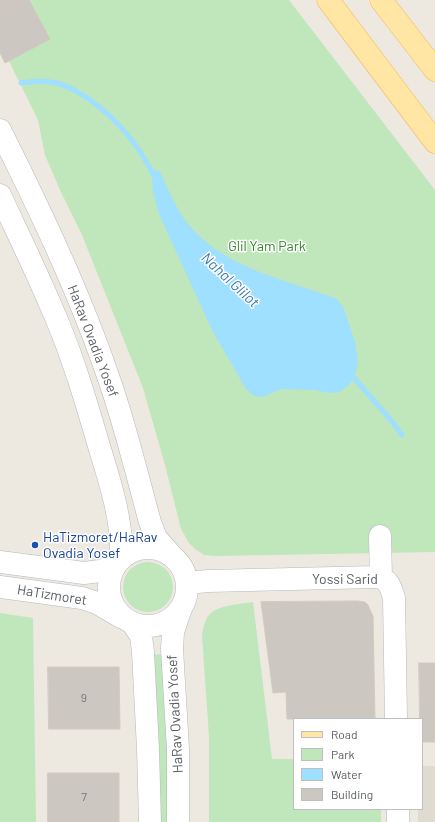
<!DOCTYPE html>
<html>
<head>
<meta charset="utf-8">
<style>
	body { margin:0 }
	#map { position:relative; width:435px; height:822px; overflow:hidden; background:#ede9e1; font-family:Barlow,sans-serif }
	canvas { display:block }
	.legend { position:absolute; left:293px; top:718px; width:130px; height:92px; box-sizing:border-box; background:#fff; border:1px solid #bdbfc0; margin:0; padding:5px 7px; list-style:none; font-size:12px; color:#595e62 }
	.legend li { display:flex; align-items:center; gap:8px; height:20px }
	.legend b { width:20px; border:1px solid #bdbfc0 }
</style>
</head>
<body>
<div id="map">
<canvas width="435" height="822"></canvas>
<ul class="legend">
<li><b style="height:5px;background:#ffe6a4"></b>Road</li>
<li><b style="height:11px;background:#c0e6bb"></b>Park</li>
<li><b style="height:11px;background:#9fdfff"></b>Water</li>
<li><b style="height:11px;background:#cdc7c2"></b>Building</li>
</ul>
</div>
<script>
const ctx = document.querySelector('canvas').getContext('2d');
ctx.lineJoin = 'round';
function fillPath(path, color) { ctx.fillStyle = color; ctx.fill(path, 'evenodd'); }
function strokePath(path, color, width, dash) { ctx.strokeStyle = color; ctx.lineWidth = width; ctx.lineCap = dash ? 'butt' : 'round'; ctx.setLineDash(dash || []); ctx.stroke(path); }
function drawText(font, color, halo, rows, align = 'center') {
  ctx.font = font + ' Barlow,sans-serif'; ctx.lineWidth = 3; ctx.setLineDash([]); ctx.textBaseline = 'middle'; ctx.strokeStyle = halo; ctx.fillStyle = color; for (const [text, x, y, turn = 0] of rows) {
    ctx.save(); ctx.translate(x, y); ctx.rotate((+turn || 0) * Math.PI / 180); ctx.textAlign = isNaN(turn) ? turn : align; if (halo) ctx.strokeText(text, 0, 0); ctx.fillText(text, 0, 0); ctx.restore();
  }
}
fillPath(new Path2D(`
	M422,766H435V822H418V809H422Z`), '#dfdbd1');
fillPath(new Path2D(`
	M29,0H289L435,190V552L216,556L204,555L195,549L189,543L181,529L165,465L143,388L82,235L60,190L45,155L38,120L9,61Z
	M123 587a25 25 0 1 1 50 0a25 25 0 1 1-50 0Z
	M253,602L272,759H294V809H381V822H209V737L202,636C203,629 204,621 209,615C217,605 241,604 253,602Z
	M0,613L33,618L36,822H0Z
	M163,654L169,717L170,822H158L159,750L157,718L151,655Z`), '#c0e6bb');
fillPath(new Path2D(`
	M156,170L160,172C168,189 176,209 188,224C225,269 285,279 337,299L344,309L356,345L358,363L354,378L348,386L339,392L329,393L314,390L281,389L263,397L254,396L246,389L212,330L159,214L153,191L152,173Z`), '#9fdfff');
strokePath(new Path2D(`
	M21,83C33,81 47,80 60,84C64,85 69,88 74,90C109,109 138,142 155,178
	M350,375L354,378L390,419L402,435`), '#9fdfff', 5);
const building = new Path2D(`
	M0,0H29L50,39L5,63L0,53Z
	M358,601L365,602L368,605L373,616L375,719H287L286,692L273,693L261,602Z
	M419,663H435V742H422V719H420Z
	M48,667H119L120,729H49Z
	M48,773H119V822H48Z`);
fillPath(building, '#cdc7c2');
strokePath(building, '#d2cabf', 1);
const minor = new Path2D(`
	M0,130C41,212 81,296 110,382C126,428 137,475 150,522L156,538L172,556
	M0,195C20,238 41,281 59,325C75,364 87,405 99,446C110,482 123,521 121,559
	M380,536L381,577
	M109 587a39 39 0 1 1 78 0a39 39 0 1 1-78 0Z
	M0,562L84,573L100,571L116,565
	M187,583L208,581L376,577C389,578 391,588 394,598L396,719
	M0,587L82,598L97,603L121,617
	M133,624L141,636L143,652L148,749L150,822
	M398,809V822
	M178,822V749L172,649L173,632L181,608`);
const major = new Path2D(`
	M328,0L435,142
	M381,0L435,70`);
strokePath(minor, '#b4b8bc', 23);
strokePath(major, '#f7b64f', 23);
strokePath(minor, '#fff', 22);
strokePath(major, '#ffe6a4', 22);
for (const [x, y, r, color] of [
	[35,545,4,"#1a4fb4"]
]) { const dot = new Path2D(); dot.arc(x, y, r, 0, 2 * Math.PI); ctx.fillStyle = color; ctx.fill(dot); strokePath(dot, '#fff', 1.5); }
drawText('12px', '#76787a', null, [
	["9",84,698],
	["7",84,797]
]);
drawText('14px', '#358330', '#fff', [
	["Glil Yam Park",267,246]
]);
drawText('14px', '#595e62', '#fff', [
	["HaRav Ovadia Yosef",93,341,69],
	["Yossi Sarid",345,579],
	["HaTizmoret",52,595,9],
	["HaRav Ovadia Yosef",175,714,-93]
]);
drawText('14px', '#164399', '#fff', [
	["HaTizmoret/HaRav",43,537],
	["Ovadia Yosef",43,553]
], 'left');
drawText('italic 15px', '#367cac', '#fff', [
	["Nahal Glilot",230,280,43]
]);
</script>
</body>
</html>
